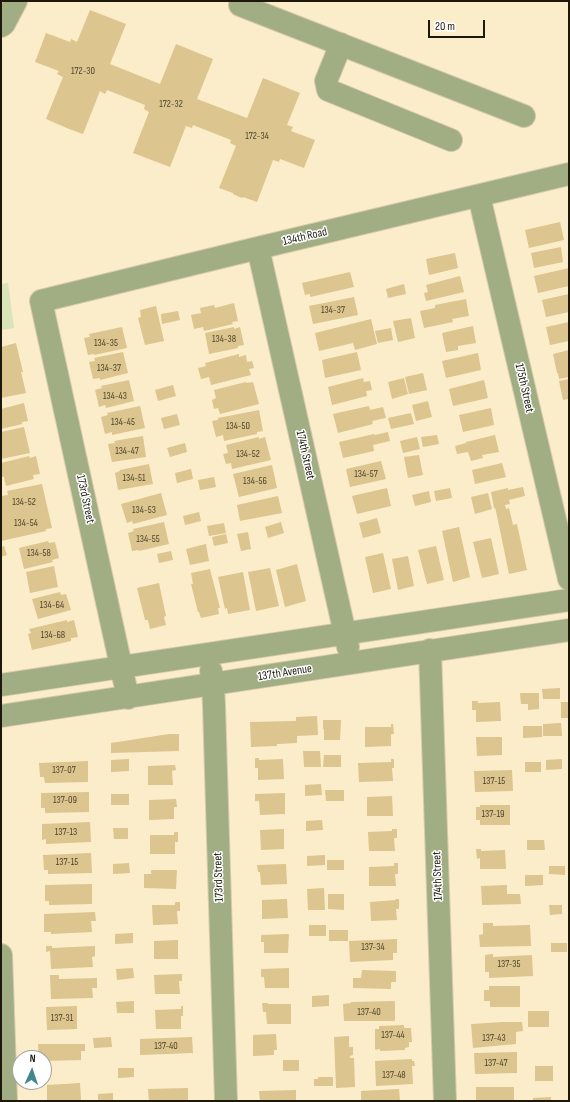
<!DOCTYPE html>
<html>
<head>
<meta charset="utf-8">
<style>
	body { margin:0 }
	#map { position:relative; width:570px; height:1102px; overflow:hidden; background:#fbecca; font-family:"Sofia Sans Condensed",sans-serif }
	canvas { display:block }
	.frame { position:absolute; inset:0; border:2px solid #1d180b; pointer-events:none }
	.north { position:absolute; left:12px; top:1050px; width:40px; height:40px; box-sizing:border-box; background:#fff; border:1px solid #a5a39d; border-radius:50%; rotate:3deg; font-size:11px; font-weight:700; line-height:16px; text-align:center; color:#1d180b }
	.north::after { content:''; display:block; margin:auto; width:14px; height:18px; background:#40888e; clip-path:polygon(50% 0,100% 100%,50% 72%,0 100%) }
	.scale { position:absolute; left:428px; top:20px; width:57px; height:18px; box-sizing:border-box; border:2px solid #1d180b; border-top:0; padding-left:5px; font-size:12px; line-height:14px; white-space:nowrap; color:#1d180b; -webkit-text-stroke:3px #fff; paint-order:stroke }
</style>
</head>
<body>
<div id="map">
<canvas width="570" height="1102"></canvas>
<div class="frame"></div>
<div class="north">N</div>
<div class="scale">20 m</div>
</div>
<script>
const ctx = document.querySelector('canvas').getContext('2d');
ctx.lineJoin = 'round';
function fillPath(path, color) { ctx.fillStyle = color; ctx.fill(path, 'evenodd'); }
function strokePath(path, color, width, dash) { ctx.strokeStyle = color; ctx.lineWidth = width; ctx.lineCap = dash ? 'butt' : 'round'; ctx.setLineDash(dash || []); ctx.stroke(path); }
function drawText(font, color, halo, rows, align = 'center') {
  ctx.font = font + ' "Sofia Sans Condensed",sans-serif'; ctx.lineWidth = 3; ctx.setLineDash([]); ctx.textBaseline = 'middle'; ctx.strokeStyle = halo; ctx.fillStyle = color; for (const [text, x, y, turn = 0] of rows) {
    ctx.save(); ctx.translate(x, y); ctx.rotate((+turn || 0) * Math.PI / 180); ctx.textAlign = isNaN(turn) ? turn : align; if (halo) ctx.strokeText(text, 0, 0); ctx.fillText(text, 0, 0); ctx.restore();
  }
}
fillPath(new Path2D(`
	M8,283L14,328L1,330V284Z`), '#d9e5b6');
fillPath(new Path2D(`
	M90,10L126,24L110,64L160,84L176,44L213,59L197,99L247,118L263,78L300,93L287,125L293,127L291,131L315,140L304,168L280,159L279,162L273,160L257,202L243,197L242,198L233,194V193L219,188L236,146L230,143L231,140L193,125L192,128L186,126L170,167L133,153L149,112L144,109L145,105L107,90L105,94L100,91L83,134L69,129L46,119L63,77L57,74L59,71L35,62L46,33L70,42L71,39L77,42Z
	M560,222L564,240L529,248L525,230Z
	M561,247L563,262L534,268L531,253Z
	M455,253L458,268L429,275L426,259Z
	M569,268V278H568L569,286L538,293L534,276Z
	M350,272L354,287L310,297V294L305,295L302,283Z
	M460,276L464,292L426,301L424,293L428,292L426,285Z
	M404,284L406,294L388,298L386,289Z
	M569,294V312L546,317L542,300Z
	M354,297L358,315L313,324L309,306Z
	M466,299L469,316L452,319L453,322L424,328L420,311L435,308V305Z
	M234,303L238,321L232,322L233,324L204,331L203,327L194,329L191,315L201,313L200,308L214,305L215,308Z
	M156,306L164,341L145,345L138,318L141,317L140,310Z
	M178,311L180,320L162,324L161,314Z
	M411,318L415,338L398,342L393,321Z
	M371,319L377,344L355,350L353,343L319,351L315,333Z
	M569,322V341L550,345L546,327Z
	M473,326L476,343L458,346V350L446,352L442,333Z
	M122,327L127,348L94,355V354L88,355L84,338L90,337L89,334Z
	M234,327V329L240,327L244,345L238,346V348L209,354L205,333Z
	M391,328L393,340L378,343L375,331Z
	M16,343L23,372H21L26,393L1,398V347Z
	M569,350V377L559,379L558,373H557L553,354Z
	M123,352L128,373L100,380V378L93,379L89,362L95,361L94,358Z
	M357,352L361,370L325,378L322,360Z
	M478,353L481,370L446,378L442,361Z
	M239,354V357L246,355L247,362L252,361L254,368L249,369L251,375L211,385L209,377L201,379L198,368L206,366L205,363Z
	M423,373L427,390L409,394L405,377Z
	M363,378L364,382L370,381L372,390L366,391L367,396L332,405L328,387Z
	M404,378L408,394L392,399L388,382Z
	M569,379V399L563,400L559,381Z
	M129,380L134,401L106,408L105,405L99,407L95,390L102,388L101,386Z
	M484,380L488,398L453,406L449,389Z
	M246,382V383L253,382L259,404L220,414L218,408L214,409L212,400L216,398L214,390Z
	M173,385L176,396L158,401L155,390Z
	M428,401L432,417L416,421L412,405Z
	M24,403L28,421L22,422V424L1,429V409Z
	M140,406L145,428L112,435V432L105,434L101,417L108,415L107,413Z
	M369,406L370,410L383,407L386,418L372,421L373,424L338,433L333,414Z
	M491,408L494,425L463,432L459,415Z
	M259,410L263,431L257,432V434L224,441L223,435L216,437L212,421L218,420V418Z
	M411,413L414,424L391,429L388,418Z
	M177,414L180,425L164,429L161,418Z
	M24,427L30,453L1,459V432Z
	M388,432L390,441L373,445L374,451L343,458L339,442L374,434L375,435Z
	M437,435L439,444L423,447L421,437Z
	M495,435L499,452L482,455L483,458L471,461L468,452L457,454L455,446L466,443V442Z
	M143,436L146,457L112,462L108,444L115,443L114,441Z
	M259,437V439L265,437L271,460L232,469L231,463L226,464L223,454L228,453L226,445Z
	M417,437L420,449L403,453L400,441Z
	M185,443L187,452L170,457L167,448Z
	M419,455L423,475L408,478L404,457Z
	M29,456L30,458L36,456L40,474L33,475L34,479L6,486L4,477H1V463Z
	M381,461L386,479L350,487L346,469Z
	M502,463L506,477L475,484L472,470Z
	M149,464L153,484L118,490L115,473L120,471V470Z
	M272,465L277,488L239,497L233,474Z
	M191,469L193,479L177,483L175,473Z
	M214,477L216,487L200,490L198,480Z
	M42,484L52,528L46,529V531L1,541V496L8,495L7,491Z
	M523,487L525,496L509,500L510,504L505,505L506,509L509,508L513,525L517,524L527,570L509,574L496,511L495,508H494L491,492L508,488V490Z
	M387,488L391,506L357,514L352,496Z
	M450,488L452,498L436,501L434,491Z
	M429,491L431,502L415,506L412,495Z
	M161,493L167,515L133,524L132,521L127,523L121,504Z
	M488,493L492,509L475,514L471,497Z
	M278,496L282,513L240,521L237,505Z
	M199,512L201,521L185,525L183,516Z
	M377,518L381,533L363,538L359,523Z
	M164,522L169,544L139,551L138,550L132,551L128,533L134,531L133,529Z
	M281,522L284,533L268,538L265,527Z
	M224,523L226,533L209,536L207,526Z
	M459,527L470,577L453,582L442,531Z
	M248,532L251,549L241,551L237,534Z
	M226,534L228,543L214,546L212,537Z
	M491,538L499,574L482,578L473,542Z
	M48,541L49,543L55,542L59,558L52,560L53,562L24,569L19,548Z
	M206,544L209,561L190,565L186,549Z
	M4,546L7,555L1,557V547Z
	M436,546L444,580L427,584L418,550Z
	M171,551L173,560L159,563L157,554Z
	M383,553L391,589L373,593L365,557Z
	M408,556L414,586L398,590L392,559Z
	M297,564L306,601L285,607L276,570Z
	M54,566L58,587L30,593L26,572Z
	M270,568L279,606L256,611L248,572Z
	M210,569L220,608H218L219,614L201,618L199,612H198L191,584H193L191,573Z
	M243,572L250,610L228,614L227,608L225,609L218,577Z
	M159,583L166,616L164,617L166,625L150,629L148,620H145L137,588Z
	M60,592L61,595L66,594L71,610L38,619L32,599Z
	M67,620V622L74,620L78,637L71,638V641L32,650L28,634L31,633L29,629Z
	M560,688V699H543L542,689Z
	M520,693H539V709L528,710V704H521Z
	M472,701H478V703L500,702L501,721L476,722V710H472Z
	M561,702H569V718H561Z
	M317,716L318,735L297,736V743L277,744V746L251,747L250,722L296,721V717Z
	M323,720H341L340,740H324V729H323Z
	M561,723L562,736H543V724Z
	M391,724H393L394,734H391V746L365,747V727H391Z
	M523,726H542V737L523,738Z
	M169,734H179V751L111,753V743Z
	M476,737H502V755L477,756Z
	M303,751H320L321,767H304Z
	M324,755H341V767H323Z
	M255,758H259V760L283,759L284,779L258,780V768H255Z
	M129,759V771L111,772V760Z
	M391,759H394V768H392L393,781L359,782L358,763L391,762Z
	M562,759V769L546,770V760Z
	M88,761V782L45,783L44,777H40L39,763Z
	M525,762H541V772H525Z
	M175,765L176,770L172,771L173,785H148V766Z
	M512,770L513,791L475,792L474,771Z
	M321,784L322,795L305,796V785Z
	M325,790H344V801H326Z
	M89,792V812L45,813V808H41V793Z
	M285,793V814L260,815L259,801H255V794Z
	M111,794H129V805H111Z
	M392,796L393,816H367V797Z
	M176,799L177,807H174V819L149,820V800Z
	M480,805H510V825H480V820H476V807H480Z
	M322,820L323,830L306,831V821Z
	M90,822L91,842L46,844V839L42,840V824Z
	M113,828H128V839H114Z
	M284,829V849L261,850L260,830Z
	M392,829H397V838H394L395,851H369L368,832L392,831Z
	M174,832H178V842H175V854H150V835H174Z
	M527,840H544L545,850H527Z
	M476,849H481V851L505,850L506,869H480V858L477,859Z
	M91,853L92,873L48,874V870H44L43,855Z
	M325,855V865L307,866V856Z
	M327,860H344V870H327Z
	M129,863L130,873L113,874V864Z
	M394,863H398V874H395L396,886H369V867L394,866Z
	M286,864L287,884L261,885L260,872H258L257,865Z
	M549,866H565V875L549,874Z
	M151,870H177L176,889L144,888V874H151Z
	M525,875H543V885L525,886Z
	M92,884V904L49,905V901H45V885Z
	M507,885V894H520L521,904L482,905L481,886Z
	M324,888L325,910H308L307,889Z
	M328,894H344V910L328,909Z
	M287,899L288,918L262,919V900Z
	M395,899H399V909H396L397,920L371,921L370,902L396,900Z
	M175,902H180V911H177L178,924L153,925L152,905H175Z
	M549,905H562V914L550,915Z
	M95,912L96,921H91L92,932L51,934V932H44V914Z
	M483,923H493V926L530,925L531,946L480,947L479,935L483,934Z
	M309,925H326V936H309Z
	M329,930H348V941H329Z
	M133,933V943L115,944V934Z
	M289,934L288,953H264V942H261V935Z
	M397,939V953H393V960L350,962L349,941Z
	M178,940V959H154V941Z
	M551,943H567V952H551Z
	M46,946H52V948L95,946V956L92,957L93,967L51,969L50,951L46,952Z
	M493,954V957L532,955L533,976L489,978V972H485V955Z
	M133,968L134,978L117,980L116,969Z
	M289,968V988H265L264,977H261V969Z
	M362,970L396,971V982H391V989L354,988H353V978H361Z
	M182,974V981H179L180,994H155L154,975Z
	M50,975H59V979L97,978V988H92L93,998L51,999Z
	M489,986H520V1007H490V1001H484V990H489Z
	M329,995V1006L312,1007V996Z
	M134,1001V1013H117L116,1002Z
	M395,1001V1021H344L343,1004L351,1003V1002Z
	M262,1003H268V1004H291V1024H267L266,1012H263Z
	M77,1006V1029L47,1030L46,1007Z
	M181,1006H183V1016H181V1029H156L155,1010L181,1009Z
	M528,1011H549V1027H528Z
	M503,1022H522L523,1031L516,1032V1044L473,1048L471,1024Z
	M404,1025V1028H411L412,1042H409V1047L405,1048V1050L380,1051V1049L375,1050V1029H379V1026Z
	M276,1034L277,1050H274V1055L253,1056V1035Z
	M349,1036V1047H353V1055L350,1056V1058H354L355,1087L336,1088L334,1037Z
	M111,1037L112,1047L94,1048L93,1038Z
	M192,1037L193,1053L140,1055V1039Z
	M38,1044H85V1051H81V1060L44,1061V1058H39Z
	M517,1052V1073L475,1074L474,1053Z
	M412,1059V1061H414L415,1066H412L413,1084L376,1086L375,1061Z
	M283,1060H299V1071H283Z
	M535,1066H553V1081H535Z
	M118,1068H134V1077L118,1078Z
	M318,1077H333V1086H314V1079H318Z
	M80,1083L81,1101H47V1085Z
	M476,1087H514V1101H476Z
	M188,1088V1101H149L148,1089Z
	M399,1089L400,1101H361V1091Z
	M296,1090V1101H260L259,1091Z
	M113,1093V1101H98V1094Z
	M551,1097V1101H533V1098Z`), '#dcc58e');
const minor = new Path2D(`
	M242,1L240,5L524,116
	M1,26L4,24L16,1
	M341,44L326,81L328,90L451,140
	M479,196L569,579
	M258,248L348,647
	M430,650L445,1101
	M211,671L213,684L214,706L226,1101
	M1,685L569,600
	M128,698L41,301L258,248L569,174
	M1,716L569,630
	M1,955L6,1101`);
strokePath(minor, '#d7caab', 24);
strokePath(minor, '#a1ae84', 22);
drawText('10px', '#4d432c', null, [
	["172-30",83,71],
	["172-32",171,104],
	["172-34",257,136],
	["134-37",333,310],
	["134-38",224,339],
	["134-35",106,343],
	["134-37",109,368],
	["134-43",115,396],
	["134-45",123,422],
	["134-50",238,426],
	["134-47",127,451],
	["134-52",248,454],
	["134-57",366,474],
	["134-51",134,478],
	["134-56",255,481],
	["134-52",24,502],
	["134-53",144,510],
	["134-54",26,523],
	["134-55",148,539],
	["134-58",39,553],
	["134-64",52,605],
	["134-68",53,635],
	["137-07",64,770],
	["137-15",494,781],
	["137-09",65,800],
	["137-19",493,814],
	["137-13",66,832],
	["137-15",67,862],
	["137-34",373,947],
	["137-35",509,964],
	["137-40",369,1012],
	["137-31",62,1018],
	["137-44",393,1035],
	["137-43",494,1038],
	["137-40",166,1046],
	["137-47",496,1063],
	["137-48",394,1075]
]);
drawText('12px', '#1d180b', '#fff', [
	["134th Road",305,237,-13],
	["175th Street",524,388,77],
	["174th Street",305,455,77],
	["173rd Street",85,499,78],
	["137th Avenue",285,673,-9],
	["174th Street",438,876,-92],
	["173rd Street",219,877,-92]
]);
</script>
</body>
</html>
